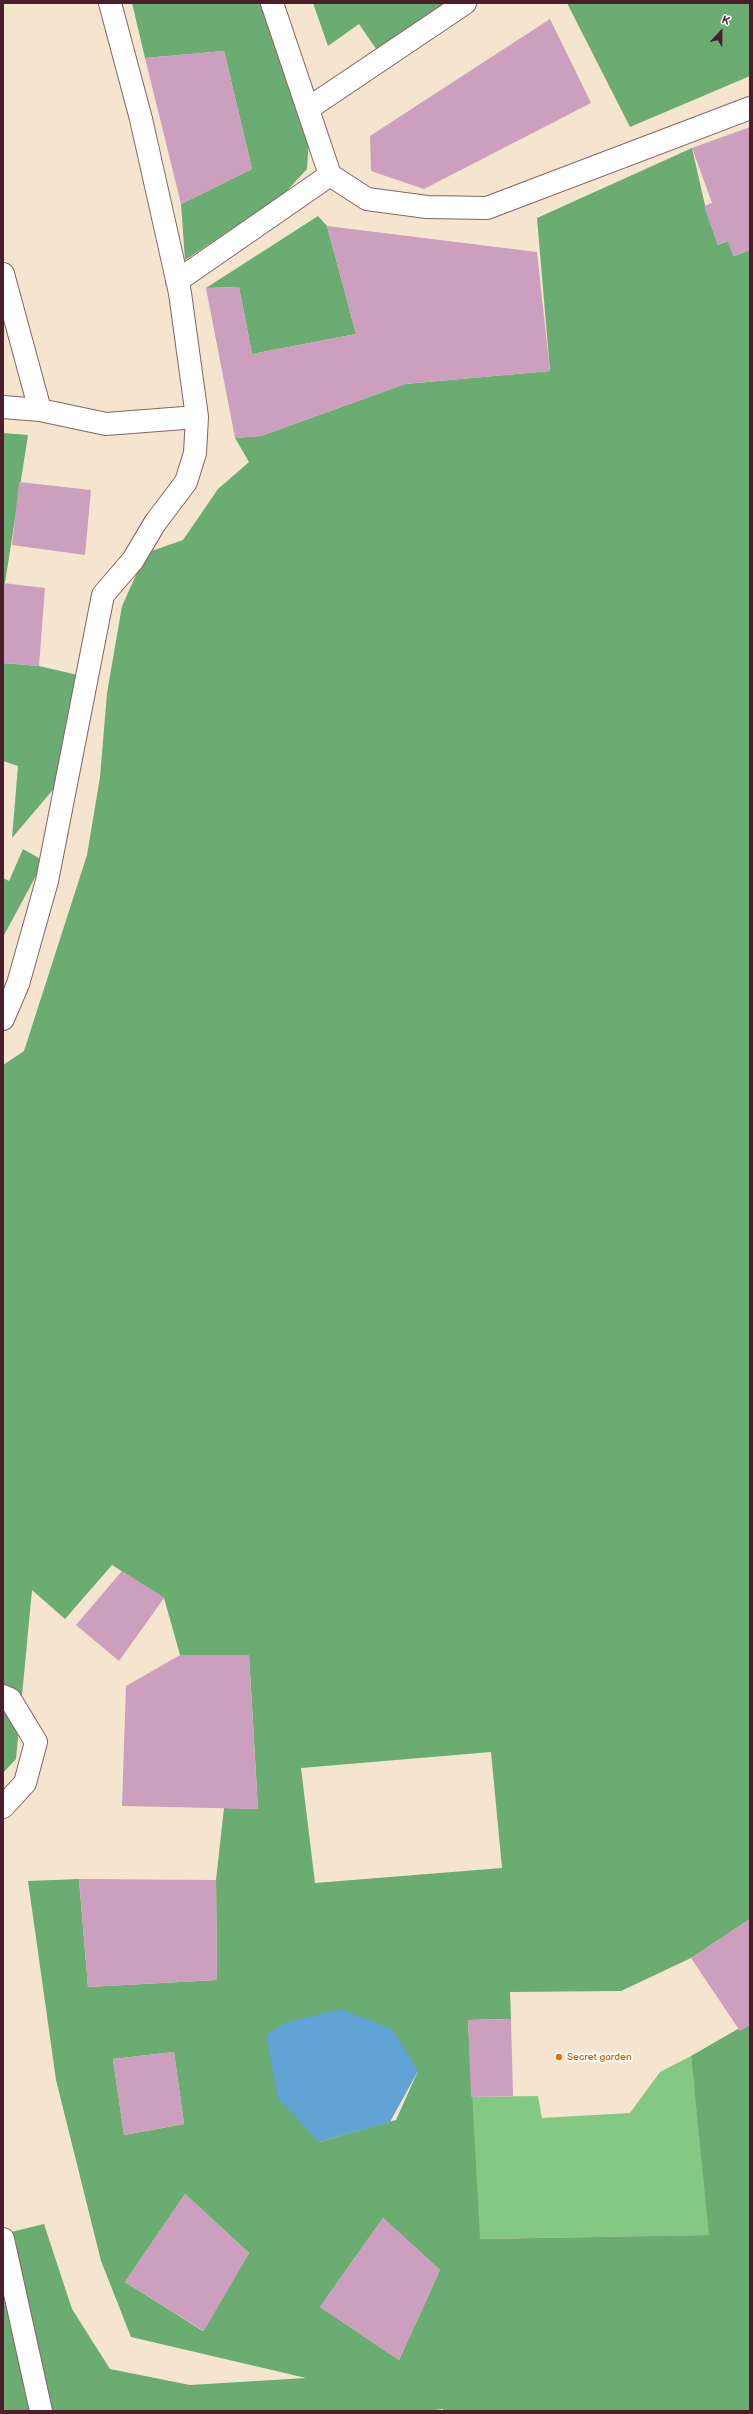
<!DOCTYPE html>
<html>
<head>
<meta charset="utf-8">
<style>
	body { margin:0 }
	#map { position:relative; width:753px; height:2414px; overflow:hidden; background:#f6e5ce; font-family:"Balsamiq Sans",sans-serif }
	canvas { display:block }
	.frame { position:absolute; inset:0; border:4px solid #4a1f2b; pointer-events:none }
	.north { position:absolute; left:701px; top:12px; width:40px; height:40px; -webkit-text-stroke:3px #fdfcf7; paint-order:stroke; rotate:22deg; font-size:11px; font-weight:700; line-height:16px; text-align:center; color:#4a1f2b }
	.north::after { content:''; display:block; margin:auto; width:14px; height:18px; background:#4a1f2b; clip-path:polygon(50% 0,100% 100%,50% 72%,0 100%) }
</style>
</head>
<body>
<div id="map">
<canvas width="753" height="2414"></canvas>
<div class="frame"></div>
<div class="north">K</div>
</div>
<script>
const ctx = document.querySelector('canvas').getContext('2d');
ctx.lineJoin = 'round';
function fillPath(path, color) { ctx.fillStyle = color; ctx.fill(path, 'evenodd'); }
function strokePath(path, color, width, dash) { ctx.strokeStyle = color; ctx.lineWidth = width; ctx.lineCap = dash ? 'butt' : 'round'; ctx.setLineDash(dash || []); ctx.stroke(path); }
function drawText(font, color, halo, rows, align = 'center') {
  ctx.font = font + ' "Balsamiq Sans",sans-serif'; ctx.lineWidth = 4; ctx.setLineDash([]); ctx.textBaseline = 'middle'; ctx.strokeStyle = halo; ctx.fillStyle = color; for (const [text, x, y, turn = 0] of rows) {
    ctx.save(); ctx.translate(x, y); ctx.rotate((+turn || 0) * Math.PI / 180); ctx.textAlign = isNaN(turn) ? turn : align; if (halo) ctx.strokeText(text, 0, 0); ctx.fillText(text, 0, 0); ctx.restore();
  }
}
fillPath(new Path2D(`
	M691,2056L710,2235L479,2239L471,2097L538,2096L542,2118L630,2113L660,2072Z`), '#83c883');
fillPath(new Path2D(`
	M132,3H269L309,139L307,169L282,196L185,260L181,204L252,169L224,51L145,58Z
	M313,3H469L381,56L359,24L328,46Z
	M567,3H750V76L630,127Z
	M692,148L707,214L718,245L728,241L734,256L750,250V1919L691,1958L621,1991L510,1992L511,2019L468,2020L480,2239L709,2235L691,2056L750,2022V2411H443V2409L427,2411H4L3,2234L44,2224L72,2309L110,2369L190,2385L306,2378L131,2337L101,2261L56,2080L28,1881L79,1879L88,1987L217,1980L216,1880L224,1808L258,1809L249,1655H180L164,1598L112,1565L65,1619L32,1590L16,1759L3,1773V1065L24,1051L87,855L100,777L107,693L122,606L146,553L183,540L218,489L249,462L235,438L261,436L405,384L550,371L537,218ZM491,1752L502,1868L315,1883L301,1768ZM174,2052L184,2124L124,2135L113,2059ZM418,2071L396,2120L319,2142ZM185,2194L249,2253L203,2331L125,2282ZM383,2218L440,2270L399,2360L320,2307Z
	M318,216L327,226L356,334L252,354L239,287L206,288Z
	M3,433L28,435L5,583H3Z
	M3,663L39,666L78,675L57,785L12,838L18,766L3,761Z
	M23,849L44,861L3,937V878L9,881Z`), '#6aac71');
fillPath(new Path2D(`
	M340,2009L392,2029L418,2071L390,2122L319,2142L278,2098L266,2035L285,2023Z`), '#60a3d4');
fillPath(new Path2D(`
	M550,19L591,103L424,189L371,171L370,136Z
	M224,51L252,169L181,204L145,58Z
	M750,127V250L733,256L728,241L718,245L704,206L712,203L692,148Z
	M327,226L537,252L550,371L405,384L261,436L235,438L206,288L239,287L252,354L356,334Z
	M19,482L91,490L85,555L12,545Z
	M3,583L45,588L39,666L3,663Z
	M122,1571L164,1598L119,1661L76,1625Z
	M180,1655H249L258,1809L122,1806L126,1686Z
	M79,1879L216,1880L217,1980L88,1987Z
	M750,1919V2025L740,2031L691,1958Z
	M511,2019L513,2096L471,2097L468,2020Z
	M174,2052L184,2124L124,2135L113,2059Z
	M185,2194L249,2253L204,2331L125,2282Z
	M383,2218L440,2270L399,2360L320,2307Z`), '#cb9fbd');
const minor = new Path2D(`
	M272,3L330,175
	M309,108L465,3
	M3,274L40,410L106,424L197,417
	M177,281L330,175L367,199L427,207L487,208L750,108
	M3,407L40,410
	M3,1019L18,984L47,881L103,595L133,560L155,523L186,482L195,453L197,417L180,293L141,119L110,3
	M3,1696L10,1699L36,1742L25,1783L3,1807
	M3,2239L41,2411`);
strokePath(minor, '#866464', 24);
strokePath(minor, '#fff', 22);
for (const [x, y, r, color] of [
	[559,2057,4,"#e8710a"]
]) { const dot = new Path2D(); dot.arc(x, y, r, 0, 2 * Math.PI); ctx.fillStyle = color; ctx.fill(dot); strokePath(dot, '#fdfcf7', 1.5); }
drawText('10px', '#c56008', '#fdfcf7', [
	["Secret garden",567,2057]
], 'left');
</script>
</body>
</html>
